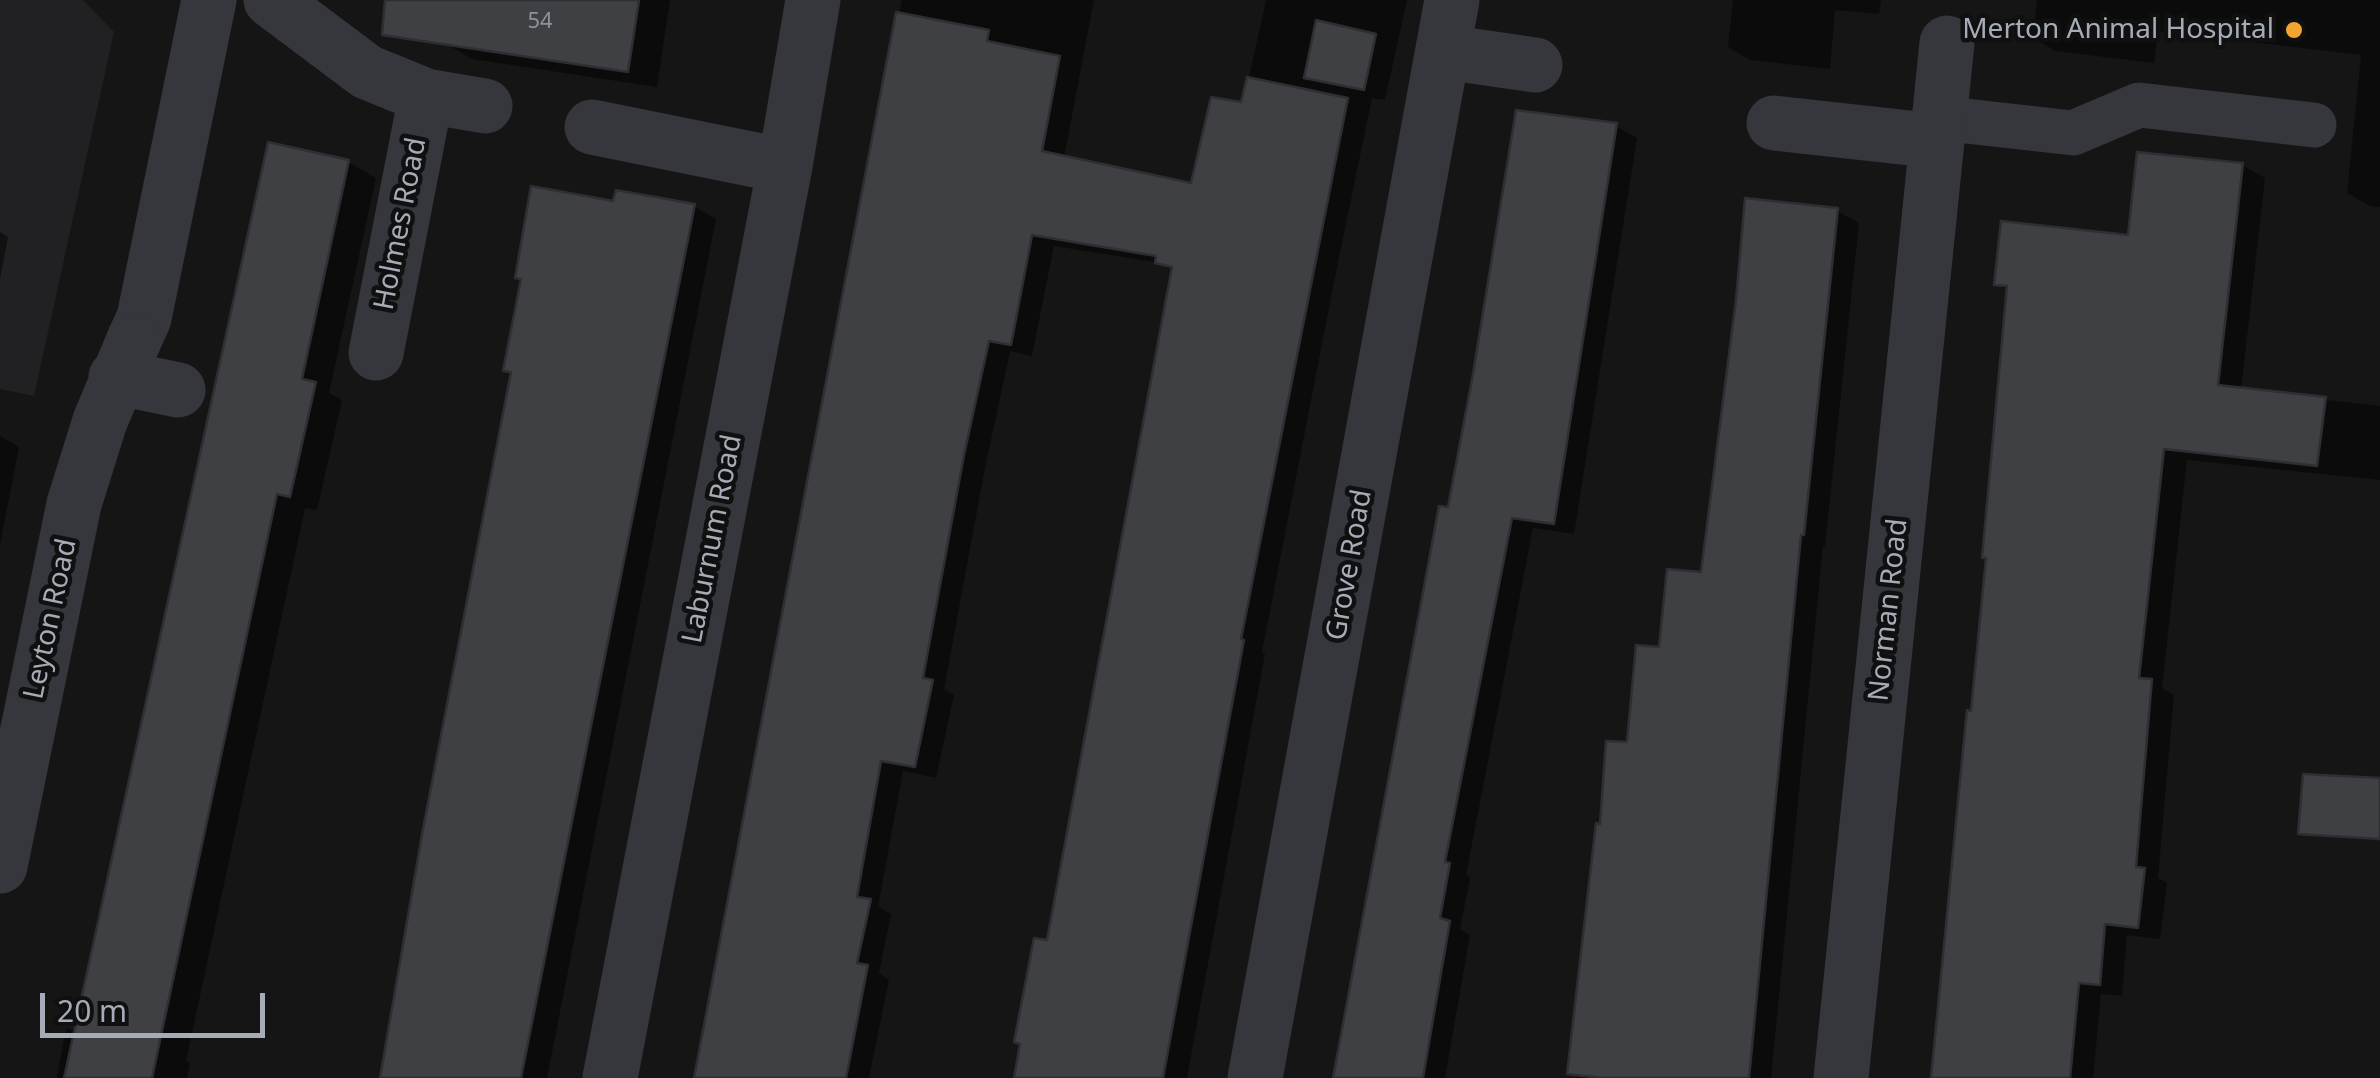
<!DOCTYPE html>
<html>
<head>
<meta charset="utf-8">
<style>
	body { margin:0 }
	#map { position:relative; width:2380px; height:1078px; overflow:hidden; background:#151516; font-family:"Noto Sans",sans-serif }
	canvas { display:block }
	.scale { position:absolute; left:40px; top:993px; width:225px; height:45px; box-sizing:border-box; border:5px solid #a6acb7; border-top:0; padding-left:12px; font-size:30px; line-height:35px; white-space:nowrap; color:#a6acb7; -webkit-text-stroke:8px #101011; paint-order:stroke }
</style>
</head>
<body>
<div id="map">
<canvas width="2380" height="1078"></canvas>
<div class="scale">20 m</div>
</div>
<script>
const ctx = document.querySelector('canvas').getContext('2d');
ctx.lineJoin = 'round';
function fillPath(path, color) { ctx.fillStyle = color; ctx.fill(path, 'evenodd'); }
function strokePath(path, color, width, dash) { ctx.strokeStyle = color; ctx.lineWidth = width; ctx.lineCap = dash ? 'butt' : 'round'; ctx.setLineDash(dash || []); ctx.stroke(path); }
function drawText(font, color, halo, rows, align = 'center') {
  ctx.font = font + ' "Noto Sans",sans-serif'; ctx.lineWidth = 9; ctx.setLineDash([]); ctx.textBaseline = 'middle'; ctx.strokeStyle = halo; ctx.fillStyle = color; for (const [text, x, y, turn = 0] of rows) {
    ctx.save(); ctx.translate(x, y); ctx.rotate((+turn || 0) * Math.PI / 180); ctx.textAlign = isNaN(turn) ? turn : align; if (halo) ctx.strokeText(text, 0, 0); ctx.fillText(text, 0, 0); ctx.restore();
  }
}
fillPath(new Path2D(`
	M0,0H83L114,32L34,396L0,389Z`), '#212123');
fillPath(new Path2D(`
	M449,0H670L657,87L472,59L443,42Z
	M902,0H1094L1064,158L1192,186L1243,105L1266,0H1407L1385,100L1372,98L1336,272L1262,652L1265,654L1187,1078H1017L1049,943L1174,271L1160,263L1054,246L1032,356L1010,351L985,468L944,689L954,695L936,778L903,771L878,907L891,914L879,973L889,980L869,1078H697L855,230Z
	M1733,0H1881L1879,14L1835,10L1830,69L1750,60L1728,47Z
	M2037,0H2380V207L2370,206L2347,193L2361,55L2158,31L2154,63L2055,51L2033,38Z
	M1616,126L1637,138L1574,534L1533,528L1466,875L1470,878L1460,929L1470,935L1445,1078H1335L1450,510Z
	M348,162L376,178L329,393L342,400L317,510L305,508L186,1061L190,1063L187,1078H57L66,1028L77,1031Z
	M2242,165L2265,178L2241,390L2380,406V480L2187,460L2162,688L2174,695L2158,878L2167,883L2160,939L2127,935L2122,996L2101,994L2093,1078H1933L1973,713L2009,291L1996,283L2130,238Z
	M615,203L694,206L716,219L547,1078H379L387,1039H390L513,374L506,370Z
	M1837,211L1859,223L1825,546H1823L1771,1078H1578L1569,1073L1602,826L1661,650L1703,574L1738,300Z
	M0,232L8,237L0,279Z
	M0,436L19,447L0,545Z`), '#0007');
const building = new Path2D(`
	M385,0H639L628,72L382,35Z
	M896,12L989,30L987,41L1060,56L1042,151L1191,183L1211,97L1241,102L1247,77L1348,98L1241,639L1244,640L1163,1078H1014L1020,1044L1014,1042L1034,938L1047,940L1172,267L1155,263L1156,256L1032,235L1011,345L989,341L964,455L923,678L933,680L915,767L881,761L857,897L871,899L857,963L868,965L846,1078H694Z
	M1316,20L1376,34L1364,90L1304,78Z
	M1516,110L1617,123L1554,524L1512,518L1445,862L1450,863L1440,918L1450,921L1423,1078H1333L1439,506L1448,507L1473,374Z
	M268,142L349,160L302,379L316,382L290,497L277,494L152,1078H64Z
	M2137,152L2243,163L2218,385L2326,397L2317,466L2164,449L2139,678L2152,679L2136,867L2145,868L2138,928L2105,924L2100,985L2079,983L2070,1078H1931L1961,771L1967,710L1971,711L1986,558H1982L2007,286L1994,285L2001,221L2128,235Z
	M531,186L613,201L616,190L695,204L521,1078H380L423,829L511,372L503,371L521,279L515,278Z
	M1745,198L1838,208L1804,535H1801L1749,1078H1601L1567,1074L1596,823L1600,824L1606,741L1627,742L1636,645L1659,647L1667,569L1701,572L1736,300Z
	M2303,774L2380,778V839L2298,834Z`);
fillPath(building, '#3f4044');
strokePath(building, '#2f2f33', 2.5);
strokePath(new Path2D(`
	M1939,118L2073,133L2139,105L2314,125`), '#36373c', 45);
strokePath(new Path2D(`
	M134,340L144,318L209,0`), '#36373c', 55);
strokePath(new Path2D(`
	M271,0L367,72L426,96L485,106
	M1445,52L1535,65
	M1774,123L1937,141
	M592,127L785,166
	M376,353L426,96
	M116,377L178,390
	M0,866L74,504L100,421L134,340
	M610,1078L785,166L813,0
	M1255,1078L1452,0
	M1841,1078L1947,43`), '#36373c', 55);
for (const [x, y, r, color] of [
	[2294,30,10,"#f3a530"]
]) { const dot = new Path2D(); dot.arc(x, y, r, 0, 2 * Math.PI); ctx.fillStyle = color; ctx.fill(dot); strokePath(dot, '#101011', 4); }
drawText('22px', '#8c919a', null, [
	["54",540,22]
]);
drawText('28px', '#a6acb7', '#101011', [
	["Merton Animal Hospital",2274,30]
], 'right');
drawText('28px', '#a6acb7', '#101011', [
	["Holmes Road",401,224,-79],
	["Laburnum Road",713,539,-79],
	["Grove Road",1350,565,-80],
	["Norman Road",1889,610,-84],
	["Leyton Road",51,619,-78]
]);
</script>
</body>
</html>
